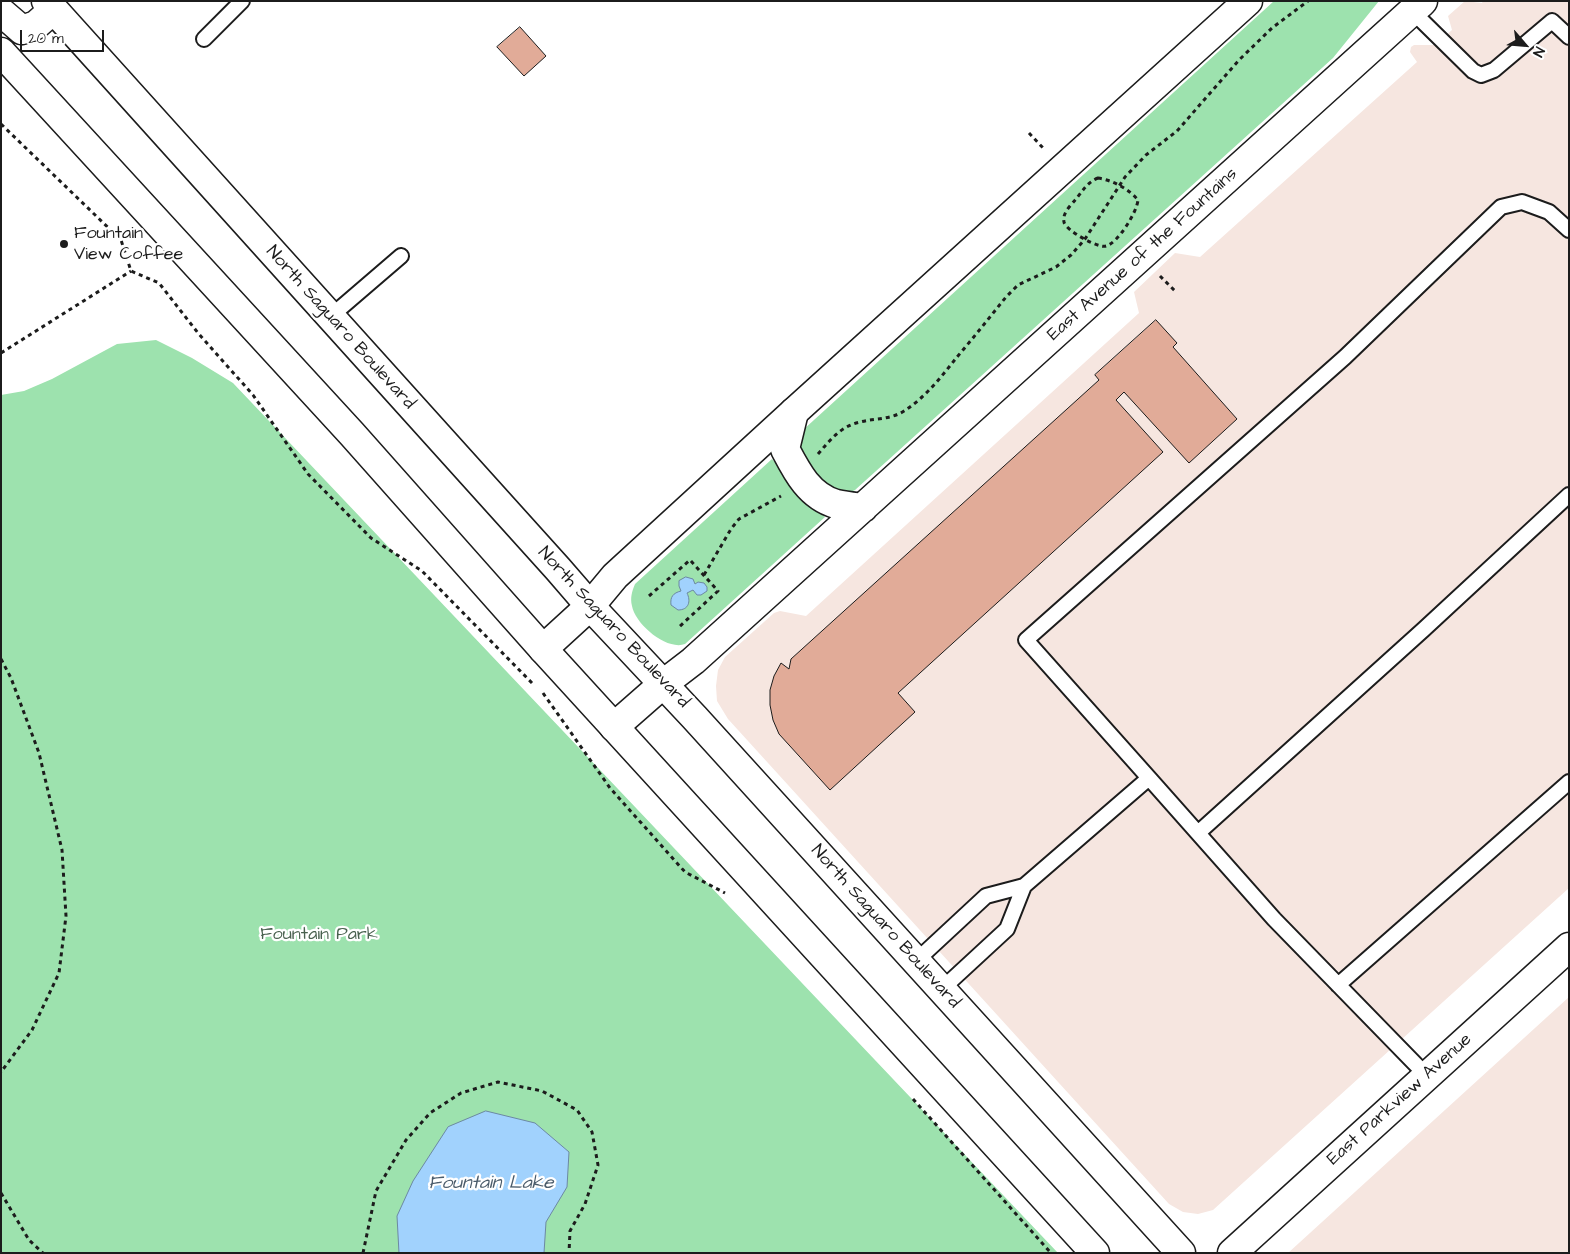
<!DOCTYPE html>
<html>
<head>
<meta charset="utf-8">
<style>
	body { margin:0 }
	#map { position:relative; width:1570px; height:1254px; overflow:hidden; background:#fff; font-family:"Architects Daughter",sans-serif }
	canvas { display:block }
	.frame { position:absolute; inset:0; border:2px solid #1c1c1c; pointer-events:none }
	.north { position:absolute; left:1500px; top:20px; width:50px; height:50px; -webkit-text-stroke:4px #fff; paint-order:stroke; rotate:117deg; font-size:14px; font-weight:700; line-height:20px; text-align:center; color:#1c1c1c }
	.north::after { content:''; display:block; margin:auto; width:18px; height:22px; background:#1c1c1c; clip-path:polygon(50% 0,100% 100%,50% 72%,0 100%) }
	.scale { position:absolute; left:20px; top:30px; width:84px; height:22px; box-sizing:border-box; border:2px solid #1c1c1c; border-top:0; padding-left:6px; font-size:15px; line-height:18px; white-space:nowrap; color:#1c1c1c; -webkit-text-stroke:4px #fff; paint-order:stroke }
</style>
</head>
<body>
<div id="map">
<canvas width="1570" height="1254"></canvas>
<div class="frame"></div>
<div class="north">N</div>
<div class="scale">20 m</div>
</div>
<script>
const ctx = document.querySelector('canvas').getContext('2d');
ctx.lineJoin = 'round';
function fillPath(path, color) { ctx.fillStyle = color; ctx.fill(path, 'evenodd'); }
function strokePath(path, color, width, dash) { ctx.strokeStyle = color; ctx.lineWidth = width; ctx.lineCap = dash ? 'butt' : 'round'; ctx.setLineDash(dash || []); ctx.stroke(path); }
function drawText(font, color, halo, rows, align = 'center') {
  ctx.font = font + ' "Architects Daughter",sans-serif'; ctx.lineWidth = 4.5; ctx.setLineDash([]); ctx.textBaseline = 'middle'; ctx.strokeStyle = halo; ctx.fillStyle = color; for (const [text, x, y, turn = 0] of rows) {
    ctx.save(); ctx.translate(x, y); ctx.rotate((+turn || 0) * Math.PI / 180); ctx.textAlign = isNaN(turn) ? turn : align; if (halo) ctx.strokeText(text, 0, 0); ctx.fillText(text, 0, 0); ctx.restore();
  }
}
fillPath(new Path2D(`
	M1465,1L1482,3L1483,1H1569V888L1213,1210L1198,1214L1183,1212L1169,1204L728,719L717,701L716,686L718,670L725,657L774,613L780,611L806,616L1139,313L1134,292L1175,253L1200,257L1417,62L1410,52L1411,47L1414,45H1435L1452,30L1448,16Z
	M1569,997V1253H1288Z`), '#f6e6e0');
fillPath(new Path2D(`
	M1274,1H1379L1333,58L855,490L849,493H834L800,461L799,436L803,430Z
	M156,340L192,358L233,383L1058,1253H1V395L24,391L52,379L117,344Z
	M772,459L825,517L685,644C667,651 635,624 632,606C630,598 632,591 635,584Z`), '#9de2ae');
const water = new Path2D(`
	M686,577L693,579L695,584L698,582L704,583L707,587V591L701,595H697L693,590L687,593C691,601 689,610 678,610L671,605C670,597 673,593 681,591L679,586V581Z
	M486,1111L535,1123L569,1152L567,1187L546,1222L544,1253H399L397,1216L413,1181L448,1127Z`);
fillPath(water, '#a1d2fd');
strokePath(water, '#6c89a3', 1);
const building = new Path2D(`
	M520,27L546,56L524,76L497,47Z
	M1156,320L1177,343L1173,347L1237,419L1189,463L1124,392L1116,400L1163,452L898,693L915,712L830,790L779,734L773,720L770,705V690L774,676L781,663L789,669L791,659L1099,380L1095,375Z`);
fillPath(building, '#e1ab98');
strokePath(building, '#1c1c1c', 1);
const service = new Path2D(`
	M1412,11L1473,71L1481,75L1494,70L1552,21L1569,37
	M204,39L242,1
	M330,317L401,256
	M1149,778L1026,640L1345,357L1501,207L1522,202L1549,212L1569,230
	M1198,833L1423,630L1569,495
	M916,961L986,896L1024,886L1149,778L1274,919L1427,1076
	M1338,985L1569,782
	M942,989L1007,929L1024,886`);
const minor = new Path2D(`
	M794,412L785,449C797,472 809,496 836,504C845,506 855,507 863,508
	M614,727L663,684L693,661L1421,3
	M1232,1253L1569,947`);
const tertiary = new Path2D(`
	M1421,3L1423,1
	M543,649L590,606L615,576L794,412L1248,1`);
const secondary = new Path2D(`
	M46,1L558,569L590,606L695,718L1181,1253
	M1,12L22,30L36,25L53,10
	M1,52L352,434L543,649L1095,1253`);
strokePath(service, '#1c1c1c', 18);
strokePath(minor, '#1c1c1c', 31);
strokePath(tertiary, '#1c1c1c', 31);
strokePath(secondary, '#1c1c1c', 31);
strokePath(new Path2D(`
	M1,124L121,240L131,271L159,283L198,333L253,395L308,474L371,538L422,571L533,684
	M1029,133L1044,149
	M1098,178C1112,180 1129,189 1138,200C1137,212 1118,243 1106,246C1099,249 1065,230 1064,222C1062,213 1071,205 1076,199C1083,190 1088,182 1098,178Z
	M1160,276L1177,293
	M1,353L131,271
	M818,454C830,440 841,426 860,422C875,418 890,420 904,411C925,398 942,376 957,357C974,337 990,317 1006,297L1018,285L1056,267L1071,255L1085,239L1125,177L1146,155L1177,131L1239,60L1272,28L1308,1
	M704,575L731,529L739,519L781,496
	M649,596L690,560L718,591L679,627
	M1,659L11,678L39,753L62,850L66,916L59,973L32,1030L1,1072
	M543,693L610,788L685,872L725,893
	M913,1099L1051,1253
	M1,1193L29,1240L43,1253
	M363,1253L376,1191L406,1140L430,1113L461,1093L498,1082L542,1091L577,1110L592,1132L598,1165L585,1204L570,1231L569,1253`), '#1c1c1c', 3, [4, 4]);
strokePath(service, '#fff', 14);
strokePath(minor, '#fff', 28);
strokePath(tertiary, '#fff', 28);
strokePath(secondary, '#fff', 28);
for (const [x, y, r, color] of [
	[64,244,5,"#1c1c1c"]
]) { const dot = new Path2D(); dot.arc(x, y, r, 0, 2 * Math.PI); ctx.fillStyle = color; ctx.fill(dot); strokePath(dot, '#fff', 2); }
drawText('18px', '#1c1c1c', '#fff', [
	["Fountain",74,234],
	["View Coffee",74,255]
], 'left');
drawText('18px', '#1c1c1c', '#fff', [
	["East Avenue of the Fountains",1143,255,-42],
	["North Saguaro Boulevard",340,328,48],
	["North Saguaro Boulevard",613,628,47],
	["North Saguaro Boulevard",885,927,48],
	["East Parkview Avenue",1400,1100,-42]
]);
drawText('18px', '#49614f', '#fff', [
	["Fountain Park",319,935]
]);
drawText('italic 19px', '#4b5c6b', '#fff', [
	["Fountain Lake",491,1184]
]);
</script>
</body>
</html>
